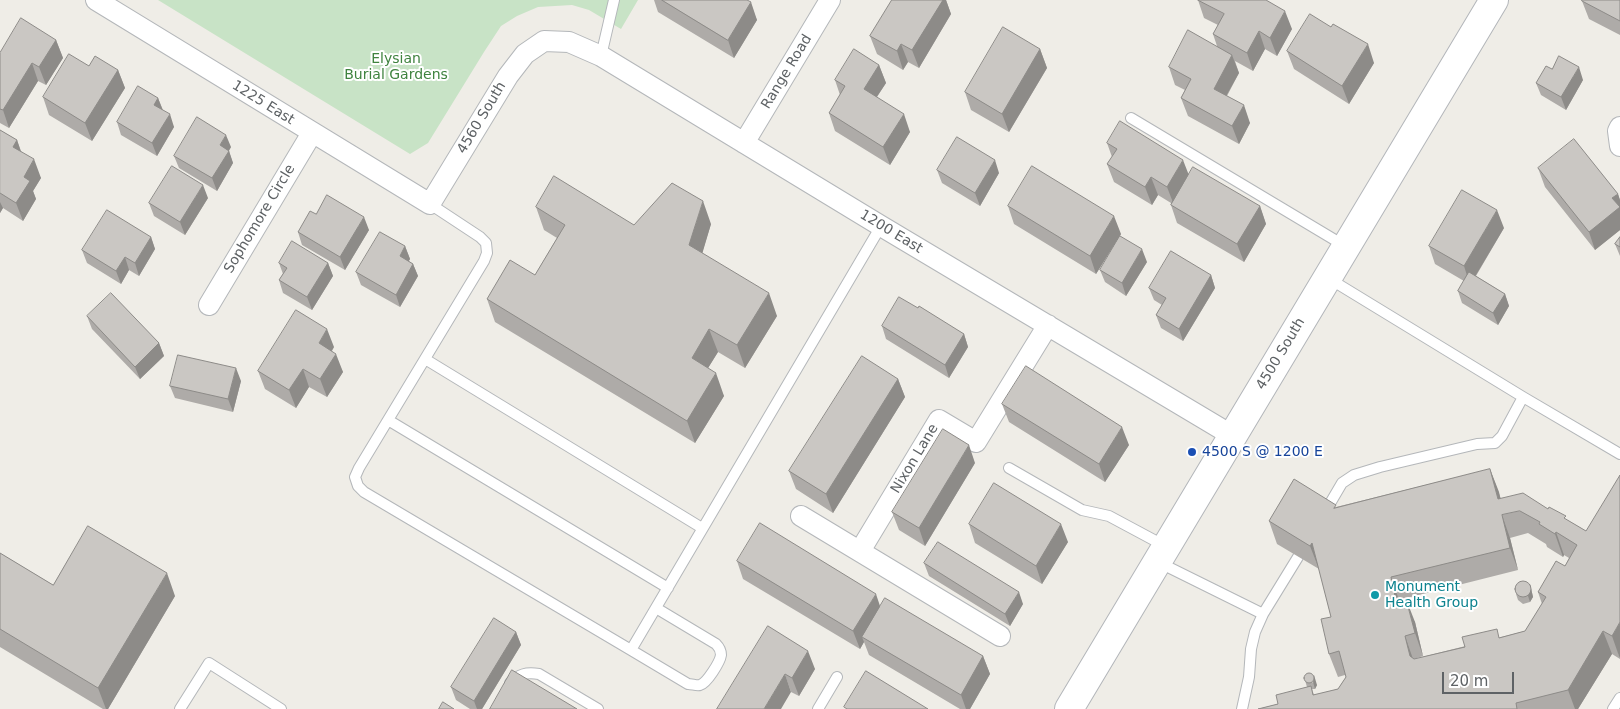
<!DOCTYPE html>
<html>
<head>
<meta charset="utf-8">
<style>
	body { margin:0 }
	#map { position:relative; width:1620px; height:709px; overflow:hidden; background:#efede7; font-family:"DejaVu Sans",sans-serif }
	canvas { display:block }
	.scale { position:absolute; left:1442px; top:672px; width:72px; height:22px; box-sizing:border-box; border:2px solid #5e6265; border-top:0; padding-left:6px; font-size:15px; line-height:18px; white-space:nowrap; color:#5e6265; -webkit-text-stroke:4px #fff; paint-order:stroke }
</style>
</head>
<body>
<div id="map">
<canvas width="1620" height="709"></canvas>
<div class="scale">20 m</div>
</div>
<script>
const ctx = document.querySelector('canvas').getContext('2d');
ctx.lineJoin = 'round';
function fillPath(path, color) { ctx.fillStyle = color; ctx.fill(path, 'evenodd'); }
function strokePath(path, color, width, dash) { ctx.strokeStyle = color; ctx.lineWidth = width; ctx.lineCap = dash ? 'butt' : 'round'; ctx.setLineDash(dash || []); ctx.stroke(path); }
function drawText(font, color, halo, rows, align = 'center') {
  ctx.font = font + ' "DejaVu Sans",sans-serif'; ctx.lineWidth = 4; ctx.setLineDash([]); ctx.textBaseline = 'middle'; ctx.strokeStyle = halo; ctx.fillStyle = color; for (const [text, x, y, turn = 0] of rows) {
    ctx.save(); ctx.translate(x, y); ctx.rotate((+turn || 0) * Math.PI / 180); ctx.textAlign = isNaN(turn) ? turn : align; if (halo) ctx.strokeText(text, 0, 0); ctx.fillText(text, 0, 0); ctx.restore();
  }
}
fillPath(new Path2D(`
	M158,0H638L621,29L589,10L572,5L538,7L517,16L501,26L484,52L428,143L410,154Z`), '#c8e3c6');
const lane = new Path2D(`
	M601,56L614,0
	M1131,118L1345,246
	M430,204L480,237L486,243L487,253L484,261L359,468L355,477L358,486L364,492L631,650L881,226
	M1328,278L1523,397L1620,454
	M425,359L702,528
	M388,420L668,588
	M1009,468L1082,510L1109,516L1165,546
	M1325,512L1342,483L1354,475L1380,467L1477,444L1495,443L1502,436L1523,397
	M1158,562L1263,614
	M631,650L688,684C692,684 697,686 700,685C707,683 720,662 721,655C721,650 719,647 716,644L656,608
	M510,683C519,674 526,672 539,674L598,709
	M180,709L209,663L281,709
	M818,709L837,677
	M1242,709L1249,677L1251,649L1255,632L1263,614L1298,557
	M1613,709L1620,698`);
const street = new Path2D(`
	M96,0L430,204L508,76L525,54L544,41L569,42L601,56L881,226L1233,436
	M1620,127L1618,131L1620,146
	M744,143L830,0
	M209,305L312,133
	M801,516L1000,636
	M860,551L939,420L976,442L1048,325`);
const secondary = new Path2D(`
	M1069,709L1494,0`);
strokePath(lane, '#b4b7ba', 12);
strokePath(street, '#b4b7ba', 22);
strokePath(secondary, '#b3b6ba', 30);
strokePath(lane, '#fff', 10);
strokePath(street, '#fff', 20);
strokePath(secondary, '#fff', 28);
fillPath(new Path2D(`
	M654,0H747L757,20L734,58L658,12Z
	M892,0H946L951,14L919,68L908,62L903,70L877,54L870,36Z
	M1198,0L1292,29L1277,56L1265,49L1253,71L1235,61L1239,73L1227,96L1250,123L1239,144L1188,116L1181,98L1185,90L1175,85L1169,67L1217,46L1213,34L1218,25L1204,18Z
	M1620,0V35L1589,19L1582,1Z
	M1331,27L1374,63L1349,104L1294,69L1287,51Z
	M56,40L63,58L46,85L38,81L9,128L0,123V53Z
	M1040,49L1047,68L1009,132L971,110L965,92Z
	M879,65L886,83L877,97L910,132L890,165L835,131L829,113L840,95L835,80Z
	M89,66L118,70L125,88L92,141L49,115L43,97Z
	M1552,69L1583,80L1566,110L1541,95L1536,83Z
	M158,98L163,110L174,127L157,156L121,135L117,122Z
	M0,130L17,140L21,151L41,178L33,191L36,199L23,221L3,208L0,213Z
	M1107,143L1189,174L1260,206L1266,224L1244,262L1177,223L1171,205V203L1158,195L1152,205L1114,182L1107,164L1112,157Z
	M231,147L229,151L233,163L217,191L179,168L174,156Z
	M1538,168L1618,194L1620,200V230L1595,250L1545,187Z
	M937,170L999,173L980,206L942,183Z
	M208,198L185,235L154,216L149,203Z
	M1008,206L1121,234L1096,274L1014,224Z
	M536,207L634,225L711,224L702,253L777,316L745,368L718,352L708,368L724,396L695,443L495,322L487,299L535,275L557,238L544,230Z
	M316,214L369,230L345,270L302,245L298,232Z
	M1504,228L1476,276L1505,294L1509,306L1498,325L1462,303L1458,291L1464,281L1435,264L1429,246Z
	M151,237L155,249L139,276L129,270L121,284L87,263L82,250Z
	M1620,237V256L1615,244Z
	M405,246L410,259L409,261L413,264L418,276L400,307L361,285L356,272Z
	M1147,262L1126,296L1105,282L1100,270Z
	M279,263H328L333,276L312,310L283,293L279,280L283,274Z
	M1211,275L1215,288L1183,341L1161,328L1156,315L1162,305L1154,300L1149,288Z
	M918,308L964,334L968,347L949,378L886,339L882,326Z
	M87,316L159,343L164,356L140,379L92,329Z
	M334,347L332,351L343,372L327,397L309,387L296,408L265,389L258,371Z
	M898,379L905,397L833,513L796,489L789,471Z
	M241,381L233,412L175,398L170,386Z
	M1002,404L1129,445L1105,482L1009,422Z
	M975,463L925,546L899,530L892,512Z
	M1490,469L1501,499L1567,520L1586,531L1620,659L1612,654L1578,709H1258L1278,704L1307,687L1304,677L1317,685L1315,689H1312L1314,695L1338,689L1346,677L1345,675L1338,677L1329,654L1331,617L1319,569L1277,544L1269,521L1336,507ZM1528,533L1546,544L1547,547L1563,557L1564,555L1569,558L1565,566L1538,592L1542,604L1525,631L1414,659L1423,656L1415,622L1399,600L1518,570L1510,538Z
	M969,524L1068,542L1042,584L975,543Z
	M0,553L53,585L175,596L108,709H103L0,647Z
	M737,561L880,606L983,656L990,674L970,709H960L869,655L864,642L860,649L743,579Z
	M924,563L1023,604L1010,626L929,576Z
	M1530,584L1533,597L1530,602L1523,604L1518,600L1516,594Z
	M768,626L815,669L799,696L791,692Z
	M516,632L521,645L482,709H470L456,700L451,687Z`), '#aeaba8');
fillPath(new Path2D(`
	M937,0H946L951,14L919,68L912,50Z
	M751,2L757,20L734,58L728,40Z
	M1285,11L1292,29L1277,56L1270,38Z
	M1259,31L1265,49L1253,71L1247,53Z
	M56,40L63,58L46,85L39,67Z
	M901,44L908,62L903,70L897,51Z
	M1368,44L1374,63L1349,104L1342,86Z
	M1040,49L1047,68L1009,132L1002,114Z
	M1232,55L1239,73L1220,107L1214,89Z
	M32,63L38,81L9,128L3,110Z
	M879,65L886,83L870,107L864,89Z
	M1579,67L1583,80L1566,110L1561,97Z
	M118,70L125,88L92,141L85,123Z
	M158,98L163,111L154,105Z
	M1244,105L1250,123L1239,144L1232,126Z
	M170,114L174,127L157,156L152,143Z
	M904,114L910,132L890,165L883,147Z
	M226,135L231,147L224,158L220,145Z
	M17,140L23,158L13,147Z
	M229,151L233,163L217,191L212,178Z
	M34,159L41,178L33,191L36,199L23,221L16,203L24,177Z
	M995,160L999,173L980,206L975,193Z
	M1183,160L1190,178L1174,205L1167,187Z
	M1151,177L1158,195L1152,205L1145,187Z
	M203,185L208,198L185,235L180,222Z
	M1618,194L1620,200V230L1595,250L1589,232L1612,198Z
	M703,201L711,224L698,268L689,245Z
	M0,202L3,208L0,213Z
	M1260,206L1266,224L1244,262L1237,244Z
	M1497,210L1504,228L1470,285L1464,266Z
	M1114,216L1121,234L1096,274L1090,256Z
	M364,217L369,230L345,270L340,257Z
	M151,237L155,249L139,276L135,263Z
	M405,246L410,259L404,268L400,256Z
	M1142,249L1147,262L1126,296L1122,283Z
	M125,257L129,270L121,284L116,271Z
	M328,263L333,276L312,310L307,297Z
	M413,264L418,276L400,307L396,295Z
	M1211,275L1215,288L1183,341L1179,329Z
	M769,293L777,316L745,368L737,345Z
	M1505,294L1509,306L1498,325L1493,313Z
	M327,329L334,347L325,361L319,343Z
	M709,329L718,352L700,381L692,358Z
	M964,334L968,347L949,378L945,365Z
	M159,343L164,356L140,379L135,367Z
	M336,354L343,372L327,397L320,379Z
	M236,368L241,381L233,412L228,399Z
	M303,369L309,387L296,408L289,390Z
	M716,373L724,396L695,443L687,421Z
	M898,379L905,397L833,513L826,494Z
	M1122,427L1129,445L1105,482L1099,464Z
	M969,445L975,463L925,546L919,528Z
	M1490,469L1499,492L1504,515L1498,499Z
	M1502,515L1510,538L1518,570L1510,548Z
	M1061,524L1068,542L1042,584L1036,566Z
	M1556,532L1564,555L1563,557L1555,534Z
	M1312,543L1319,569L1310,546Z
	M167,573L175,596L108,709H106L98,688Z
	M1391,577L1399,600L1396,601Z
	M1530,584L1533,597L1530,602L1528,596Z
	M1019,592L1023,604L1010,626L1005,614Z
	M876,594L882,612L862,637L864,642L860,649L853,631Z
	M1406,599L1415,622L1423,656L1415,633Z
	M1620,622V659L1612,636Z
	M1603,631L1612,654L1578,709H1575L1568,690Z
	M516,632L521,645L482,709H477L474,701Z
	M1405,636L1413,659L1410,656Z
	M808,651L815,669L799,696L792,678Z
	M983,656L990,674L970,709H966L961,695Z
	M785,674L791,692L781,709H764Z
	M1314,675L1317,685L1315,689L1313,682Z`), '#8d8b88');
const building = new Path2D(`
	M662,0H747L751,2L728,40Z
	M892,0H943L912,50L901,44L897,51L870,36Z
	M1198,0H1266L1285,11L1270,38L1259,31L1247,53L1213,34L1224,14Z
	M1582,0H1620V21L1582,1Z
	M1310,14L1331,27L1333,24L1368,44L1342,86L1287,51Z
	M21,18L56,40L39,67L32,63L3,110L0,109V53Z
	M1003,27L1040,49L1002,114L965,92Z
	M1188,30L1232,55L1214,89L1244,105L1232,126L1181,98L1191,79L1169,67Z
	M854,49L879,65L864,89L904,114L883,147L829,113L845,86L835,80Z
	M69,54L89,66L95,56L118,70L85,123L43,97Z
	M1559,56L1579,67L1561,97L1536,83L1546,66L1552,69Z
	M138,86L158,98L154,105L170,114L152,143L117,122Z
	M197,117L226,135L220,145L229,151L212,178L174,156Z
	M1120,121L1183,160L1167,187L1151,177L1145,187L1107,164L1117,149L1107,143Z
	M0,130L17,140L13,147L34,159L24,177L30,181L16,203L0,193Z
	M957,137L995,160L975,193L937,170Z
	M1574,139L1618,194L1612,198L1620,207L1589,232L1538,168Z
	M172,166L203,185L180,222L149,203Z
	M1032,166L1114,216L1090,256L1008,206Z
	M1193,167L1260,206L1237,244L1171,205Z
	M554,176L634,225L672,183L703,201L689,245L769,293L737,345L709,329L692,358L716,373L687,421L487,299L510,260L535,275L565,225L536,207Z
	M1462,190L1497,210L1464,266L1429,246Z
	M327,195L364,217L340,257L298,232L310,211L316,214Z
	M107,210L151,237L135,263L125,257L116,271L82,250Z
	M380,232L405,246L400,256L413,264L396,295L356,272Z
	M1120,236L1142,249L1122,283L1100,270Z
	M1620,237V247L1615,244Z
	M292,241L328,263L307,297L279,280L287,268L279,263Z
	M1171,251L1211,275L1179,329L1156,315L1166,298L1149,288Z
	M1469,272L1505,294L1493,313L1458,291Z
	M111,293L159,343L135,367L87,316Z
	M899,297L918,308L919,306L964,334L945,365L882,326Z
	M296,310L327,329L319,343L336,354L320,379L303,369L289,390L258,371Z
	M178,355L236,368L228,399L170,386Z
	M862,356L898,379L826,494L789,471Z
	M1026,366L1122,427L1099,464L1002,404Z
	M943,429L969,445L919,528L892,512Z
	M1490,469L1498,499L1523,493L1548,509L1549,507L1566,516L1564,518L1586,531L1620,475V622L1612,636L1603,631L1568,690L1516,703L1517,709H1258L1278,704L1276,695L1311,686L1313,695L1338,689L1346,677L1339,651L1329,654L1321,619L1331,617L1312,543L1310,546L1269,521L1294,479L1336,505L1334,508ZM1520,511L1540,522L1539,524L1555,534L1556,532L1577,545L1565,566L1556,561L1538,592L1546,597L1525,631L1499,638L1497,629L1462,637L1465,647L1414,659L1410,656L1405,636L1415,633L1406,599L1396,601L1391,577L1510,548L1502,515Z
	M994,483L1061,524L1036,566L969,524Z
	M760,523L876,594L853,631L737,561Z
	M88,526L167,573L98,688L0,629V553L53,585Z
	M938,542L1019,592L1005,614L924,563Z
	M1515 589a8 8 0 1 1 16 0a8 8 0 1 1-16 0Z
	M885,598L983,656L961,695L862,637Z
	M494,618L516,632L474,701L451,687Z
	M768,626L808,651L792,678L785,674L764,709H717Z
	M512,670L577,709H490Z
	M866,671L928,709H847L844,707Z
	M1304 678a5 5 0 1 1 10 0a5 5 0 1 1-10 0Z
	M443,702L454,709H439Z`);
fillPath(building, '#cac7c3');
strokePath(building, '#8d8b88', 1);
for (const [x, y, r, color] of [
	[1192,452,5,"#1a4fb4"],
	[1375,595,5,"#0f9aa8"]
]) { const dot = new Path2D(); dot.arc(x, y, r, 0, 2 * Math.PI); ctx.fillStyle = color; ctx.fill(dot); strokePath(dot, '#fff', 2); }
drawText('14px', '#3f833f', '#fff', [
	["Elysian",396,59],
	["Burial Gardens",396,75]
]);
drawText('14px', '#5e6265', '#fff', [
	["Range Road",787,72,-59],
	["1225 East",263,103,32],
	["4560 South",482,118,-59],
	["Sophomore Circle",260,219,-59],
	["1200 East",891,232,31],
	["4500 South",1281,354,-59],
	["Nixon Lane",915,459,-59]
]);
drawText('14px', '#164399', '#fff', [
	["4500 S @ 1200 E",1202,452]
], 'left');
drawText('14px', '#0d838f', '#fff', [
	["Monument",1385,587],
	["Health Group",1385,603]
], 'left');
</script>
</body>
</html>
